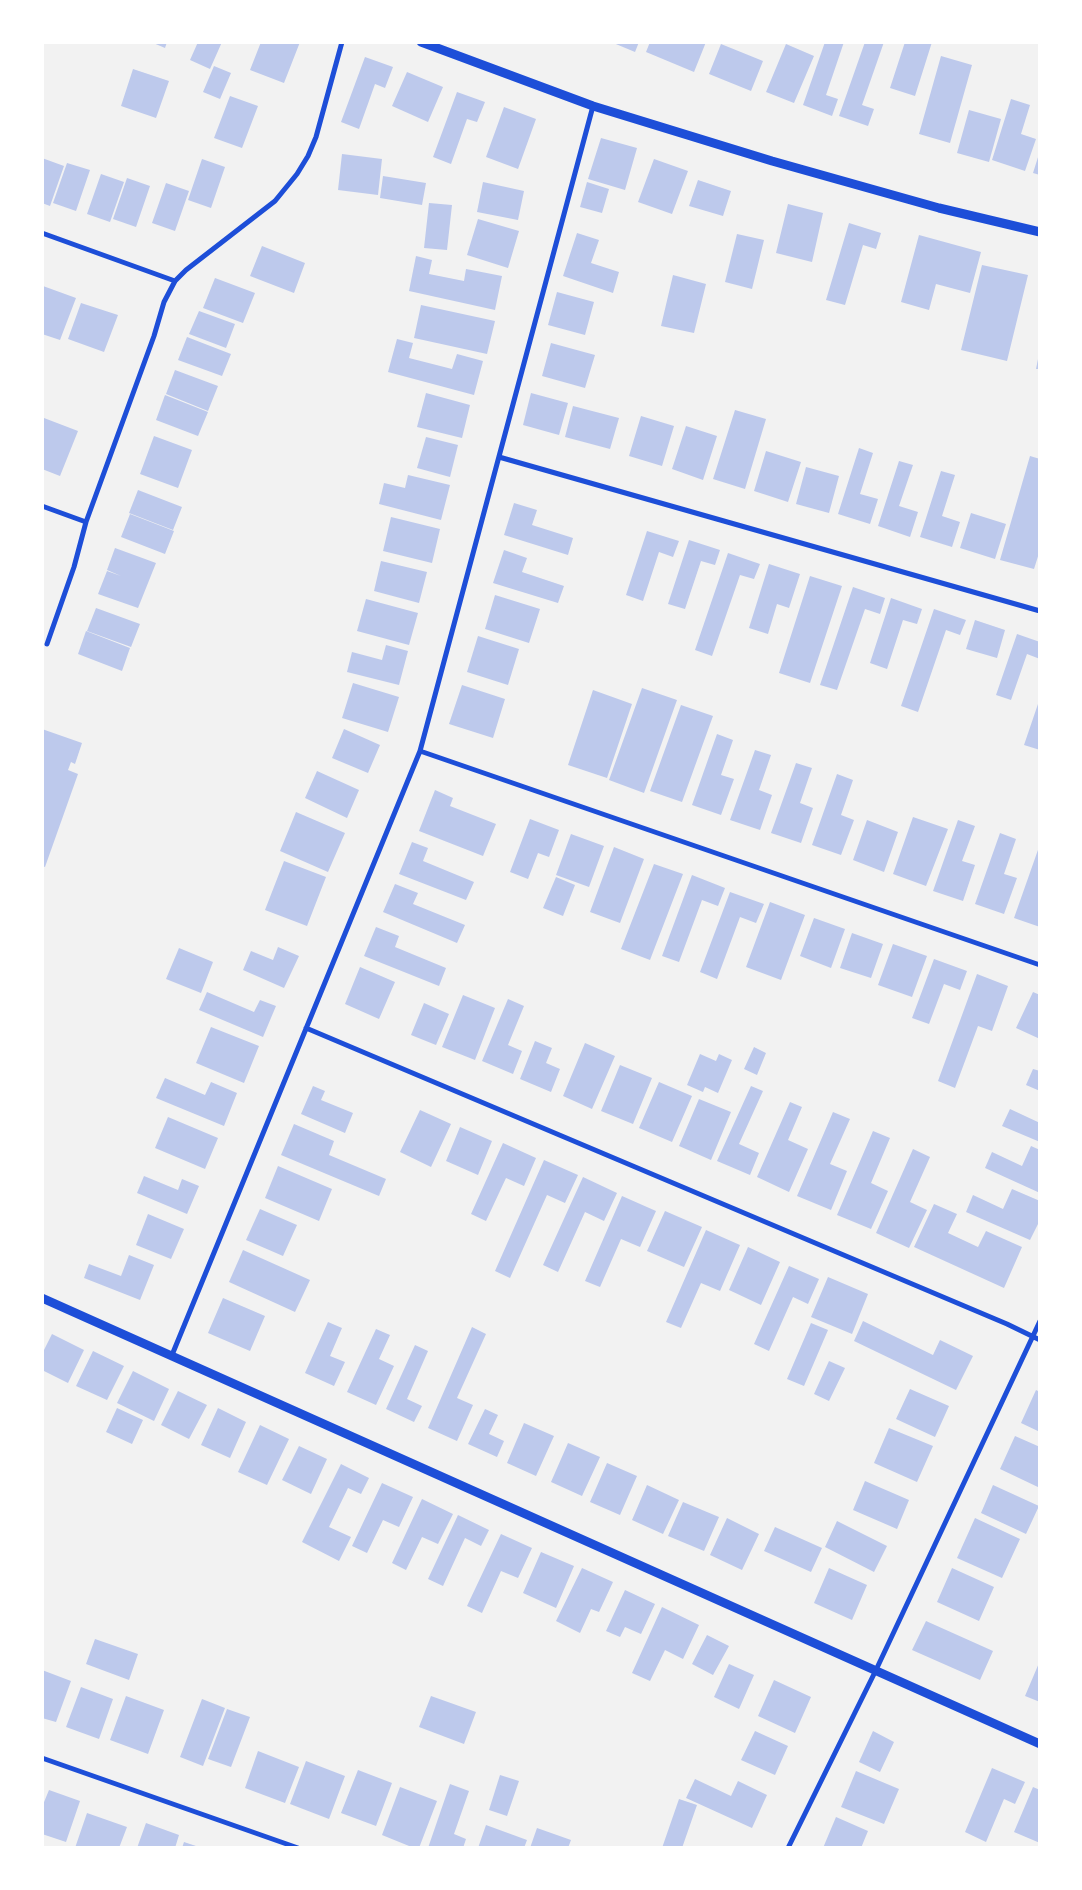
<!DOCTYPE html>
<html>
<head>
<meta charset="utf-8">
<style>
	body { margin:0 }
	#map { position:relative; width:1082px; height:1890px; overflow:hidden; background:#f2f2f2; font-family:"IBM Plex Sans",sans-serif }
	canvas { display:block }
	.frame { position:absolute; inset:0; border:44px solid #fff; pointer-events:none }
</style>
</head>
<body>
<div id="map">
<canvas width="1082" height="1890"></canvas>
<div class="frame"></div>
</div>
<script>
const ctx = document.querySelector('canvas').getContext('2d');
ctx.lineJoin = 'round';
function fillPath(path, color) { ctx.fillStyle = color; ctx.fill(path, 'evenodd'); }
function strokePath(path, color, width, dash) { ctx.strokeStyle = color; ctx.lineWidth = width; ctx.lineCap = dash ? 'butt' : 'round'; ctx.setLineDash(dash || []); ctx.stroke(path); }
fillPath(new Path2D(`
	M151,42H167L165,48Z
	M198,42H222L210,69L190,60Z
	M261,42H300L284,83L250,70Z
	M611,42H639L635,52Z
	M650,42H706L694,72L646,52Z
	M825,42H844L826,95L838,99L832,116L803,105Z
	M865,42H884L862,105L874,109L868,126L839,116Z
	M905,42H932L915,96L890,88Z
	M721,44L763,61L751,91L709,74Z
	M786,44L814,56L794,103L766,92Z
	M941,56L972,65L950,143L919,134Z
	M365,57L393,67L385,88L375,84L359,129L341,122Z
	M214,66L231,73L220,99L203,92Z
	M133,69L169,81L156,118L121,106Z
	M407,72L443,87L428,122L392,106Z
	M457,92L485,102L477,122L467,119L451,164L433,157Z
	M230,96L258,106L242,148L214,138Z
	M1011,99L1030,105L1021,134L1036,139L1025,171L992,160Z
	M504,107L536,119L518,169L486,157Z
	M969,110L1001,119L989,162L957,153Z
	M601,138L637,148L625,190L588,179Z
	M342,154L382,159L378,195L338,190Z
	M1039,154H1040V175L1033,173Z
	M42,158L64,166L50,206L42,203Z
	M202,159L225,167L211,208L188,200Z
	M654,159L688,171L672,214L638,202Z
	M67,163L90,170L76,211L53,203Z
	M101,174L124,182L110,222L87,214Z
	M383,176L426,183L422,205L380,198Z
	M127,178L150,186L136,227L113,219Z
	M698,180L731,191L723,216L689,206Z
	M483,182L524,191L518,220L477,212Z
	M587,182L609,189L602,213L580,207Z
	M166,183L189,191L175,231L152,223Z
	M429,203L452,205L447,250L424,248Z
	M788,204L823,213L812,262L776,253Z
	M478,219L519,231L508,268L467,255Z
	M849,223L881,233L876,249L863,245L845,305L826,300Z
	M577,233L599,240L591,263L619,272L613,293L563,276Z
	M737,234L764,240L752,289L725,282Z
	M919,235L981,252L970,293L936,284L929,310L901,302Z
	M262,246L305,263L294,293L250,276Z
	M416,256L432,260L429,274L464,281L466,269L502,276L495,310L409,291Z
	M982,265L1028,275L1007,361L961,350Z
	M673,275L706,284L694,333L661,326Z
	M215,278L255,293L243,323L203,308Z
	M43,286L76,298L60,340L42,334Z
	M557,292L594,302L585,335L548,325Z
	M81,303L118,315L104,352L68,339Z
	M421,305L495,321L487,354L414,338Z
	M199,311L235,324L226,348L189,334Z
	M187,337L231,354L222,376L178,360Z
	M397,339L413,343L409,358L452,369L457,354L483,361L474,395L388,372Z
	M551,343L595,355L585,388L542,376Z
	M1039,354H1040V369H1036Z
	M175,370L218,386L208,411L166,394Z
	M426,393L470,405L462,438L417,427Z
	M531,393L568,403L559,435L523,425Z
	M165,395L208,412L198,436L156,420Z
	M573,406L619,418L610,449L565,437Z
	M735,410L766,419L745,489L713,479Z
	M641,416L674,426L662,466L629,456Z
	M44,418L78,431L60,476L42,469Z
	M686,426L717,436L703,480L672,469Z
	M154,436L192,450L178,488L140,474Z
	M426,437L458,445L450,477L417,468Z
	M859,448L873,453L860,494L878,499L870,524L838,514Z
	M766,451L801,462L788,502L754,491Z
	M1030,456L1040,459V550L1034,569L1000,560Z
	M899,461L913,465L899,506L918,512L910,537L878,526Z
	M806,467L839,476L829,513L796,504Z
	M941,471L955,475L942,516L960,522L952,547L920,537Z
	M408,475L450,485L441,520L379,504L384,483L405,488Z
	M138,490L182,507L173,530L129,513Z
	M514,503L537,510L532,525L573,538L568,555L504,535Z
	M971,513L1006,524L995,559L960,548Z
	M130,514L174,531L165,554L121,537Z
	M391,517L440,529L432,563L383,551Z
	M647,531L679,541L673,557L659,552L643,601L626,595Z
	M689,540L720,550L715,565L701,561L685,609L668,604Z
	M115,548L156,563L138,608L98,594L107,571L121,576L107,570Z
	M504,550L527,558L522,572L564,586L558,603L493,583Z
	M728,553L760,564L754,579L740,575L712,656L695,650Z
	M381,561L427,572L419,603L374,591Z
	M769,564L800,574L789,608L777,604L768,634L749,628Z
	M810,576L842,586L810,683L779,673Z
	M853,587L885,598L880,614L865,609L837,690L820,685Z
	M495,595L540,609L529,643L485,629Z
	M891,598L922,609L917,624L903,620L887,669L870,663Z
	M366,599L418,613L409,645L357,631Z
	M96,608L140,624L131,647L87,631Z
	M934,609L966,620L960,635L946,630L918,712L901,706Z
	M975,620L1005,630L997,658L966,649Z
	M86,631L130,648L122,671L78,654Z
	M1017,634L1040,642V659L1027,654L1011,700L996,695Z
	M478,636L519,649L508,685L467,672Z
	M386,645L408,651L399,685L347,672L352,652L382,660Z
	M353,683L399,697L388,732L342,718Z
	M462,685L505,699L493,738L449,724Z
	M642,688L677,700L644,793L609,780Z
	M593,690L632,704L607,778L568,765Z
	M1039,701H1040V750L1024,745Z
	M681,705L713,716L682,802L650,791Z
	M42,729L82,743L75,764L71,762L68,770L78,774L45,867L42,866V776L44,771L42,770Z
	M344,729L380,745L368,773L332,758Z
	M717,734L733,740L721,775L734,779L721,815L692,805Z
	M755,750L771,755L759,790L772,795L760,830L730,820Z
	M796,763L812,768L800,803L813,808L801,843L771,833Z
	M317,771L359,790L347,818L305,798Z
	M837,774L853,780L841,815L854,820L841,855L812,845Z
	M435,790L453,798L450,806L496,824L483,856L419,831Z
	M296,812L345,833L328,872L280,851Z
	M913,817L948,829L926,886L893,874Z
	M530,819L559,830L549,857L538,853L528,879L510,872Z
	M867,820L898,832L884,872L853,860Z
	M958,820L975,826L962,861L975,865L963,901L933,891Z
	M1000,833L1016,839L1004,874L1017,878L1004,914L975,904Z
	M571,834L604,846L589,887L556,875Z
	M412,842L428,848L423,861L474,882L466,900L399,874Z
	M614,847L644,859L620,923L590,912Z
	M1039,847H1040V927L1014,918Z
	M284,861L326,877L307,926L265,910Z
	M654,864L683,874L650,960L621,949Z
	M692,875L725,888L718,906L702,900L679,962L662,956Z
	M556,877L575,885L563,916L543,908Z
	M395,884L418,893L413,904L465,925L457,943L383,912Z
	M730,892L764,904L756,923L740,917L717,979L700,972Z
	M770,902L805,915L781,980L746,967Z
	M814,918L845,929L831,968L800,956Z
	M376,927L399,936L395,947L446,968L439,986L364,956Z
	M852,933L883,944L871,978L840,968Z
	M893,944L927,956L912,997L878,985Z
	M278,947L299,956L284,988L243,970L251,951L273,960Z
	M179,948L213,962L201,993L166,979Z
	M934,959L967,971L960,990L944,984L929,1024L912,1018Z
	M360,967L395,982L379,1019L345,1004Z
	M977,974L1008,986L992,1031L978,1026L955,1088L938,1081Z
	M207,992L254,1012L260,1000L276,1006L263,1037L199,1010Z
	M1033,992L1040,995V1039L1016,1028Z
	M463,995L495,1008L475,1060L442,1047Z
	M508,999L524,1006L508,1045L522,1051L513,1074L482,1061Z
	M424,1003L449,1014L436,1045L411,1035Z
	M211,1027L259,1046L244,1083L196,1063Z
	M535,1041L552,1048L546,1063L560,1069L551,1092L520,1079Z
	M585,1043L615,1056L592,1109L563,1096Z
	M754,1047L766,1053L757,1075L744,1069Z
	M700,1054L716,1061L719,1054L732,1060L718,1093L705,1087L703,1092L687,1085Z
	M620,1065L652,1078L633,1124L601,1111Z
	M1033,1069L1040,1071V1091L1026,1085Z
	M165,1078L205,1095L211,1082L237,1093L224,1126L156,1098Z
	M659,1082L692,1096L672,1142L639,1128Z
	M313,1086L325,1091L321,1100L353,1113L345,1133L301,1114Z
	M751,1086L763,1091L739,1144L759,1153L750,1175L717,1161Z
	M699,1099L731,1112L711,1160L679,1146Z
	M790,1102L802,1107L788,1140L808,1149L789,1192L757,1177Z
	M1010,1109L1040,1123V1142L1002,1126Z
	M420,1110L451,1124L431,1167L400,1152Z
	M833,1112L850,1119L830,1164L847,1171L831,1210L797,1196Z
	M168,1117L218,1138L205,1169L155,1148Z
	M294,1124L334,1141L329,1155L386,1179L379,1196L281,1155Z
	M460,1127L492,1141L478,1175L446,1161Z
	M873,1131L890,1138L871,1183L888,1191L871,1229L837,1215Z
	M503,1143L536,1158L524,1186L506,1178L486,1221L471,1214Z
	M1031,1146L1040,1150V1193L985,1168L992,1152L1022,1166Z
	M913,1149L930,1157L910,1202L927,1210L909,1248L876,1233Z
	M544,1160L578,1175L565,1203L547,1195L510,1278L495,1271Z
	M278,1166L332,1189L319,1221L265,1198Z
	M144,1176L178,1190L182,1179L199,1186L187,1214L137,1193Z
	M583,1177L617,1193L604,1221L585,1212L558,1272L543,1265Z
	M1012,1189L1040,1201V1220L1030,1240L966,1212L973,1195L1003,1209Z
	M622,1196L656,1211L640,1247L621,1239L600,1287L585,1281Z
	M934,1204L957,1214L948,1233L978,1247L986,1231L1022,1247L1004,1288L914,1247Z
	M260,1209L297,1225L283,1256L246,1240Z
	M665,1211L702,1227L684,1267L647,1251Z
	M148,1214L184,1229L171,1259L136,1245Z
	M706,1230L740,1245L720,1291L701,1283L681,1328L666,1322Z
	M748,1247L780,1262L761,1305L729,1290Z
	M243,1250L310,1280L295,1312L229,1282Z
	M129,1255L154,1265L140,1300L84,1278L89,1264L121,1276Z
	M789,1266L819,1279L808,1304L793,1297L769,1351L754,1344Z
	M828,1277L868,1294L852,1334L811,1317Z
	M223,1298L265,1316L250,1351L208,1333Z
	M863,1321L933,1355L940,1340L973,1356L956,1390L854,1341Z
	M328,1322L342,1328L330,1356L345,1362L334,1386L305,1373Z
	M811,1323L828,1330L804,1386L787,1379Z
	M472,1327L486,1334L457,1398L473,1405L457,1441L428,1428Z
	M376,1329L390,1335L379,1359L394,1366L376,1405L347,1392Z
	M52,1334L84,1350L68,1383L42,1370V1354Z
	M415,1345L428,1351L407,1399L422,1406L414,1422L386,1409Z
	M93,1351L124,1366L107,1400L76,1386Z
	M829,1361L845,1368L829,1401L814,1394Z
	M133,1371L169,1389L154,1421L117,1403Z
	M910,1389L949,1406L935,1437L896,1419Z
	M1036,1390L1040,1392V1432L1021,1423Z
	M178,1391L207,1405L189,1439L161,1425Z
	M117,1408L143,1420L132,1444L106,1432Z
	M218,1408L246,1422L230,1458L201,1445Z
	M485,1409L498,1415L489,1434L504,1441L497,1457L468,1444Z
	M524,1423L554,1436L536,1476L507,1463Z
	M260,1425L289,1439L267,1485L238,1472Z
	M889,1428L933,1446L917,1482L874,1463Z
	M1015,1436L1040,1447V1488L1000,1469Z
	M568,1443L600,1457L582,1496L551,1482Z
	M299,1446L327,1459L311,1494L282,1480Z
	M607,1463L637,1476L620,1515L590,1502Z
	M341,1464L369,1478L361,1494L348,1488L329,1527L351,1537L339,1561L302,1542Z
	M865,1481L909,1500L897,1529L853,1510Z
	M382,1483L413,1497L399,1527L383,1520L367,1553L352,1546Z
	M647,1485L679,1500L663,1534L632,1520Z
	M993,1485L1039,1506L1026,1534L981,1513Z
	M422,1499L453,1514L438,1544L422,1537L406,1570L392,1563Z
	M683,1502L719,1517L704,1551L668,1536Z
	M458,1515L489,1530L481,1546L465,1538L443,1586L428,1579Z
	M727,1518L759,1534L742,1570L710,1555Z
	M975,1518L1020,1539L1002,1578L957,1558Z
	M837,1521L887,1546L874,1572L825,1547Z
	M775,1527L822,1548L811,1572L764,1551Z
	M501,1534L532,1548L518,1578L501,1571L482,1613L467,1606Z
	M541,1552L574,1566L556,1608L523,1593Z
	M582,1568L613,1582L599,1612L591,1609L580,1633L556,1621Z
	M829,1568L867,1585L852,1620L814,1603Z
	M952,1568L994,1587L979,1621L937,1602Z
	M625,1590L655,1604L641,1634L625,1627L620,1637L606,1631Z
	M662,1607L699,1625L683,1659L665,1650L650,1681L632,1673Z
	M926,1621L993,1651L980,1680L912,1650Z
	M707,1635L729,1646L713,1675L692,1664Z
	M95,1639L138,1654L129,1680L86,1664Z
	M1039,1663H1040V1702L1025,1696Z
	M729,1664L754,1675L739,1709L714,1697Z
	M42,1670L71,1681L56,1722L42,1718Z
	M774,1680L811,1697L795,1733L758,1716Z
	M81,1687L113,1699L99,1739L66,1727Z
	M126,1696L164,1710L148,1754L110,1740Z
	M431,1696L476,1712L464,1744L419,1727Z
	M202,1699L225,1708L203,1766L180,1757Z
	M227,1709L250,1717L231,1767L208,1759Z
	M755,1731L788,1746L775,1775L741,1760Z
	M873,1731L894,1742L880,1772L859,1762Z
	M258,1751L299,1767L285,1803L245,1788Z
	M306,1761L345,1776L329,1819L290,1804Z
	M992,1768L1025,1782L1015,1804L1004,1799L986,1842L965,1832Z
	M358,1770L392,1783L376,1826L341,1813Z
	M856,1771L899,1789L884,1824L841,1807Z
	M500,1775L519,1781L507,1816L489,1810Z
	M695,1779L731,1796L738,1781L767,1795L752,1828L686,1798Z
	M450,1784L469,1791L454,1834L466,1839L463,1848H428Z
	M400,1787L437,1801L419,1848H414L382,1835Z
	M1033,1787L1040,1790V1843L1014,1832Z
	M49,1790L80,1801L66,1842L42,1834V1807Z
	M679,1799L697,1805L682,1848H662Z
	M87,1813L127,1827L119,1848H75Z
	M836,1817L868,1831L861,1848H823Z
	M146,1823L179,1835L175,1848H137Z
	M486,1825L527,1840L524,1848H478Z
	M537,1828L571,1840L568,1848H530Z
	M184,1842L199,1847V1848H182Z`), '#bdc9ec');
strokePath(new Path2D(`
	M42,233L175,281
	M499,457L1040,611
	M42,506L86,522
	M47,644L74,567L86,522L154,336L164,302L175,281L186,270L275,201L297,174L308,156L316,137L342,42
	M420,751L1040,965
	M306,1028L1007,1324L1040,1340
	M172,1355L420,751L593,106
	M42,1758L298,1848
	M788,1848L876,1670L1040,1321`), '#1d4ed8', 5);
strokePath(new Path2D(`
	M421,42L593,106L772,161L939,208L1040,232
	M42,1298L1040,1744`), '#1d4ed8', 9);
</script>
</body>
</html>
